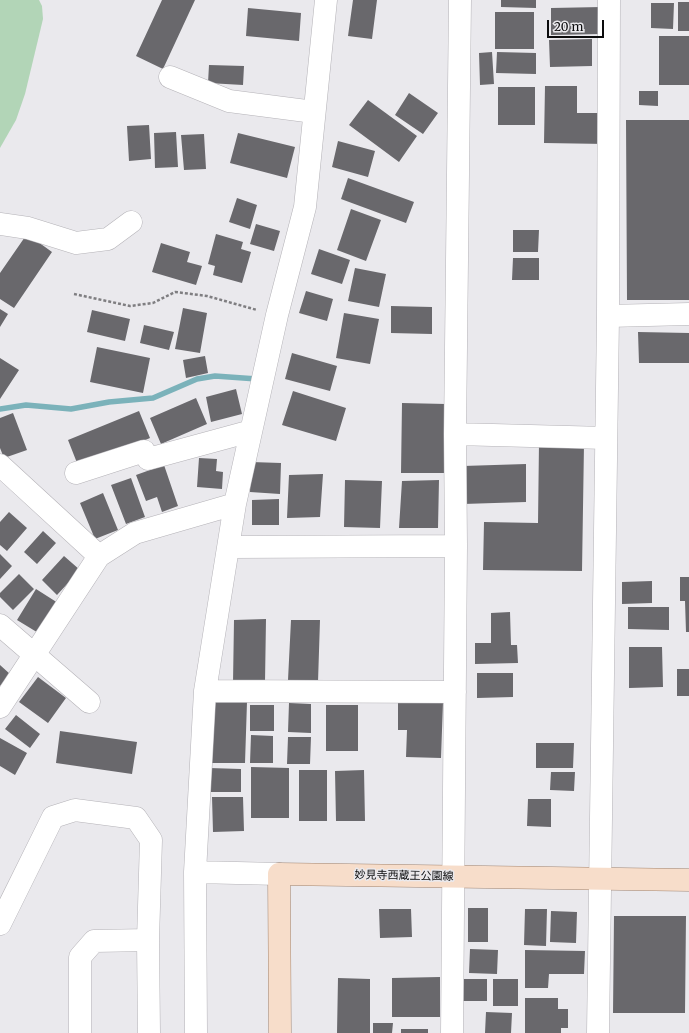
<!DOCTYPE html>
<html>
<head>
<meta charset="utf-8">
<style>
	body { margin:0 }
	#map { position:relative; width:689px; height:1033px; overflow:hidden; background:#eae9ed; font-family:Merriweather,serif }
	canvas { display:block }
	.scale { position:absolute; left:547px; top:20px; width:57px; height:18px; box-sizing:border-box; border:2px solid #0c0c0d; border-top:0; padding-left:5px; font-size:12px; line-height:14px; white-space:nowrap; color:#0c0c0d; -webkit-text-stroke:3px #eae9ed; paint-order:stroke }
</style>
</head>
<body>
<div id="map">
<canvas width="689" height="1033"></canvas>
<div class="scale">20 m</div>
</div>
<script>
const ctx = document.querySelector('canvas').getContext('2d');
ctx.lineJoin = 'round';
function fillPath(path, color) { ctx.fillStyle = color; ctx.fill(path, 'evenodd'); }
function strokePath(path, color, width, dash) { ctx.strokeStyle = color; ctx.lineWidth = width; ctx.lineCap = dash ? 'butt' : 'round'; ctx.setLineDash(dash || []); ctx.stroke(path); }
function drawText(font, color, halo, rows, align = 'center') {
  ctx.font = font + ' Merriweather,"Noto Sans JP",serif'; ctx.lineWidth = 3; ctx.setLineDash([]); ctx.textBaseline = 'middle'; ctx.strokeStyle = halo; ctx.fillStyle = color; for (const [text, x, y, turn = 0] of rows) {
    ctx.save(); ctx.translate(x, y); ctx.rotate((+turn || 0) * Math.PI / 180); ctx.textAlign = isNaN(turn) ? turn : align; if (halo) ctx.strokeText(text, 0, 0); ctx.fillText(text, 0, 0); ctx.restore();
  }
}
fillPath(new Path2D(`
	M0,0H39L42,6L43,19L25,94L16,120L0,148Z`), '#b2d5b7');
strokePath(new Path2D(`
	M0,409L26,405L71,409L109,402L153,398L197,379L215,376L257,379`), '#7bb2ba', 5.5);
fillPath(new Path2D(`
	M162,0H195L163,69L136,56Z
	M353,0H377L372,39L348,36Z
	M501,0H536V8L501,7Z
	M678,2H689V31H678Z
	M651,3H674L673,29L651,28Z
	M602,7V34L551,35V8Z
	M248,8L301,13L299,41L246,36Z
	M495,12H534V49H495Z
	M659,36H689V85H659Z
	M592,39V66L550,67L549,40Z
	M492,52L494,84L480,85L479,53Z
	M497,52L536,53V74L496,73Z
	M209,65L244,66L243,85L208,83Z
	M545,86H577V113H606V144L544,143Z
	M498,87H535V125H498Z
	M639,91H658V106L639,105Z
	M409,93L438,113L423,134L395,115Z
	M368,100L417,136L399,162L349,125Z
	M626,120H689V300H627Z
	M149,125L151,159L129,161L127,126Z
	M176,132L178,167L155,168L154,133Z
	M238,133L295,147L287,178L230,163Z
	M204,134L206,169L184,170L181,135Z
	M338,141L375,151L368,177L332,167Z
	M348,178L414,202L406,223L341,199Z
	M237,198L257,205L250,229L229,222Z
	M351,209L381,220L366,261L337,250Z
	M256,224L280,231L274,251L250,244Z
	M513,230H539L538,252H513Z
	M27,234L52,252L14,308L0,299V273Z
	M216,234L243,242L241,249L251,252L242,283L213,275L215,266L208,264Z
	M161,243L190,252L187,262L202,266L196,285L152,272Z
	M319,249L350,260L342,284L311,274Z
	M513,258H539V280H512Z
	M355,268L386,274L379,307L348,301Z
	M306,291L333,299L327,321L299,313Z
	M391,306L432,307V334L391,333Z
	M183,308L207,313L200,353L175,349Z
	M0,309L8,314L0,327Z
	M92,310L130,319L125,341L87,332Z
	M344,313L379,319L370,364L336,358Z
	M144,325L174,332L169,350L140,343Z
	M638,332L689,333V363H639Z
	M97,347L150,358L143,393L90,382Z
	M292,353L337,366L330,391L285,379Z
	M205,356L208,373L186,378L183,360Z
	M0,358L19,370L0,399Z
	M236,389L242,414L211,422L206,397Z
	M293,391L346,408L336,441L282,425Z
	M196,398L207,424L161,444L150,418Z
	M402,403L446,404V473H401Z
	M139,411L150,438L79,468L68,440Z
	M13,413L27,450L4,458L0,448V418Z
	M539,443L584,444L582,571L483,570L484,522L538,523Z
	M199,458L217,459L216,471L223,472L222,489L197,487Z
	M251,462L281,463L280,494L250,492Z
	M526,464V502L463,504V466Z
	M164,465L178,506L162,512L157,497L146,501L136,475Z
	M323,474L320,517L287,518L289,475Z
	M131,478L145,517L126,524L111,485Z
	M345,480L382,481L380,528L344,527Z
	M439,480L438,528H399L402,481Z
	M103,493L118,530L95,539L80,503Z
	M279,499V525H252V500Z
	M9,512L27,528L7,551L0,545V522Z
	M43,531L56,543L37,564L24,552Z
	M0,554L12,566L0,579Z
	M64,556L80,570L57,595L42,580Z
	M19,574L34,589L13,610L0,597V593Z
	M680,577H689V632H686L685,601H680Z
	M652,581V603L622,604V582Z
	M36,589L58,603L40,634L17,620Z
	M628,607H669V630L628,629Z
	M510,612L511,645H517L518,663L475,664V643H491V613Z
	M266,619L265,682L233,683L234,620Z
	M291,620H320L318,682L288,680Z
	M629,647H662L663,687L629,688Z
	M0,665L10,674L0,686Z
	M677,669H689V696H677Z
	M477,673H513V697L477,698Z
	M38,677L66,698L48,723L19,702Z
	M398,701L443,702L441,758L406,757L407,730H398Z
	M212,702H247L245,763H210Z
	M289,703L311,704V733L288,732Z
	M250,705H274V731H250Z
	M326,705H358V751H326Z
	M16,715L40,734L30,748L5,729Z
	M60,731L137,742L132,774L56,763Z
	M251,735L273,736V763H250Z
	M288,737H311L310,764H287Z
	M0,738L27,753L15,775L0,766Z
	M536,743H574L573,768H536Z
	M251,767L289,768V818H251Z
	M209,768L241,769V792H209Z
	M299,770H327V821H299Z
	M364,770L365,821H336L335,771Z
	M551,772H575L574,791L550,790Z
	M212,797H243L244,831L213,832Z
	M528,799H551V827L527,826Z
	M468,908H488V942H468Z
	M379,909H411L412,937L380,938Z
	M525,909H547L546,946L524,945Z
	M551,911L577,912L576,943L550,942Z
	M614,916H686L685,1013H613Z
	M470,949L498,950L497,974L469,973Z
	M525,950L585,951L584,974H549L548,988H525Z
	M440,977V1017H392V978Z
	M338,978L370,979V1033H337Z
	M460,979H487V1001H459Z
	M493,979H518V1006H493Z
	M525,998H558V1009H568V1028H561V1033H525Z
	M486,1012L512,1013L511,1033H485Z
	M373,1023H393L392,1033H373Z
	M401,1029H428V1033H401Z`), '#69686c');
const minor = new Path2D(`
	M170,77L229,101L314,112
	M0,224L28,228L76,243L108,239L131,222
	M608,316L689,314
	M455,434L606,438
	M0,465L99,556
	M76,473L144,451L148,459L251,431
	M230,547L456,546
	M0,625L89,702
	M205,691L455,692
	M0,707L99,556L135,533L235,504
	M195,872L279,874
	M0,924L53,817L75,810L136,818L151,840L148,940
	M80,1033V957L94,941L148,940L149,1033
	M196,1033L195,872L205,691L235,504L277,315L305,207L326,0
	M452,1033L456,546L455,434L460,0
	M598,1033L608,316L609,0`);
const major = new Path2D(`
	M280,1033L279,874L689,880`);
strokePath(minor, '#b4b2b7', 23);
strokePath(major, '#a18571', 23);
strokePath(new Path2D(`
	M74,294L130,306L153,303L175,292L207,296L257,310`), '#7f7e81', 2.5, [3, 2]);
strokePath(minor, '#fff', 22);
strokePath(major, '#f7ddca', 22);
drawText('11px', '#0c0c0d', '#eae9ed', [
	["妙見寺西蔵王公園線",404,876,1]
]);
</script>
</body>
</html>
